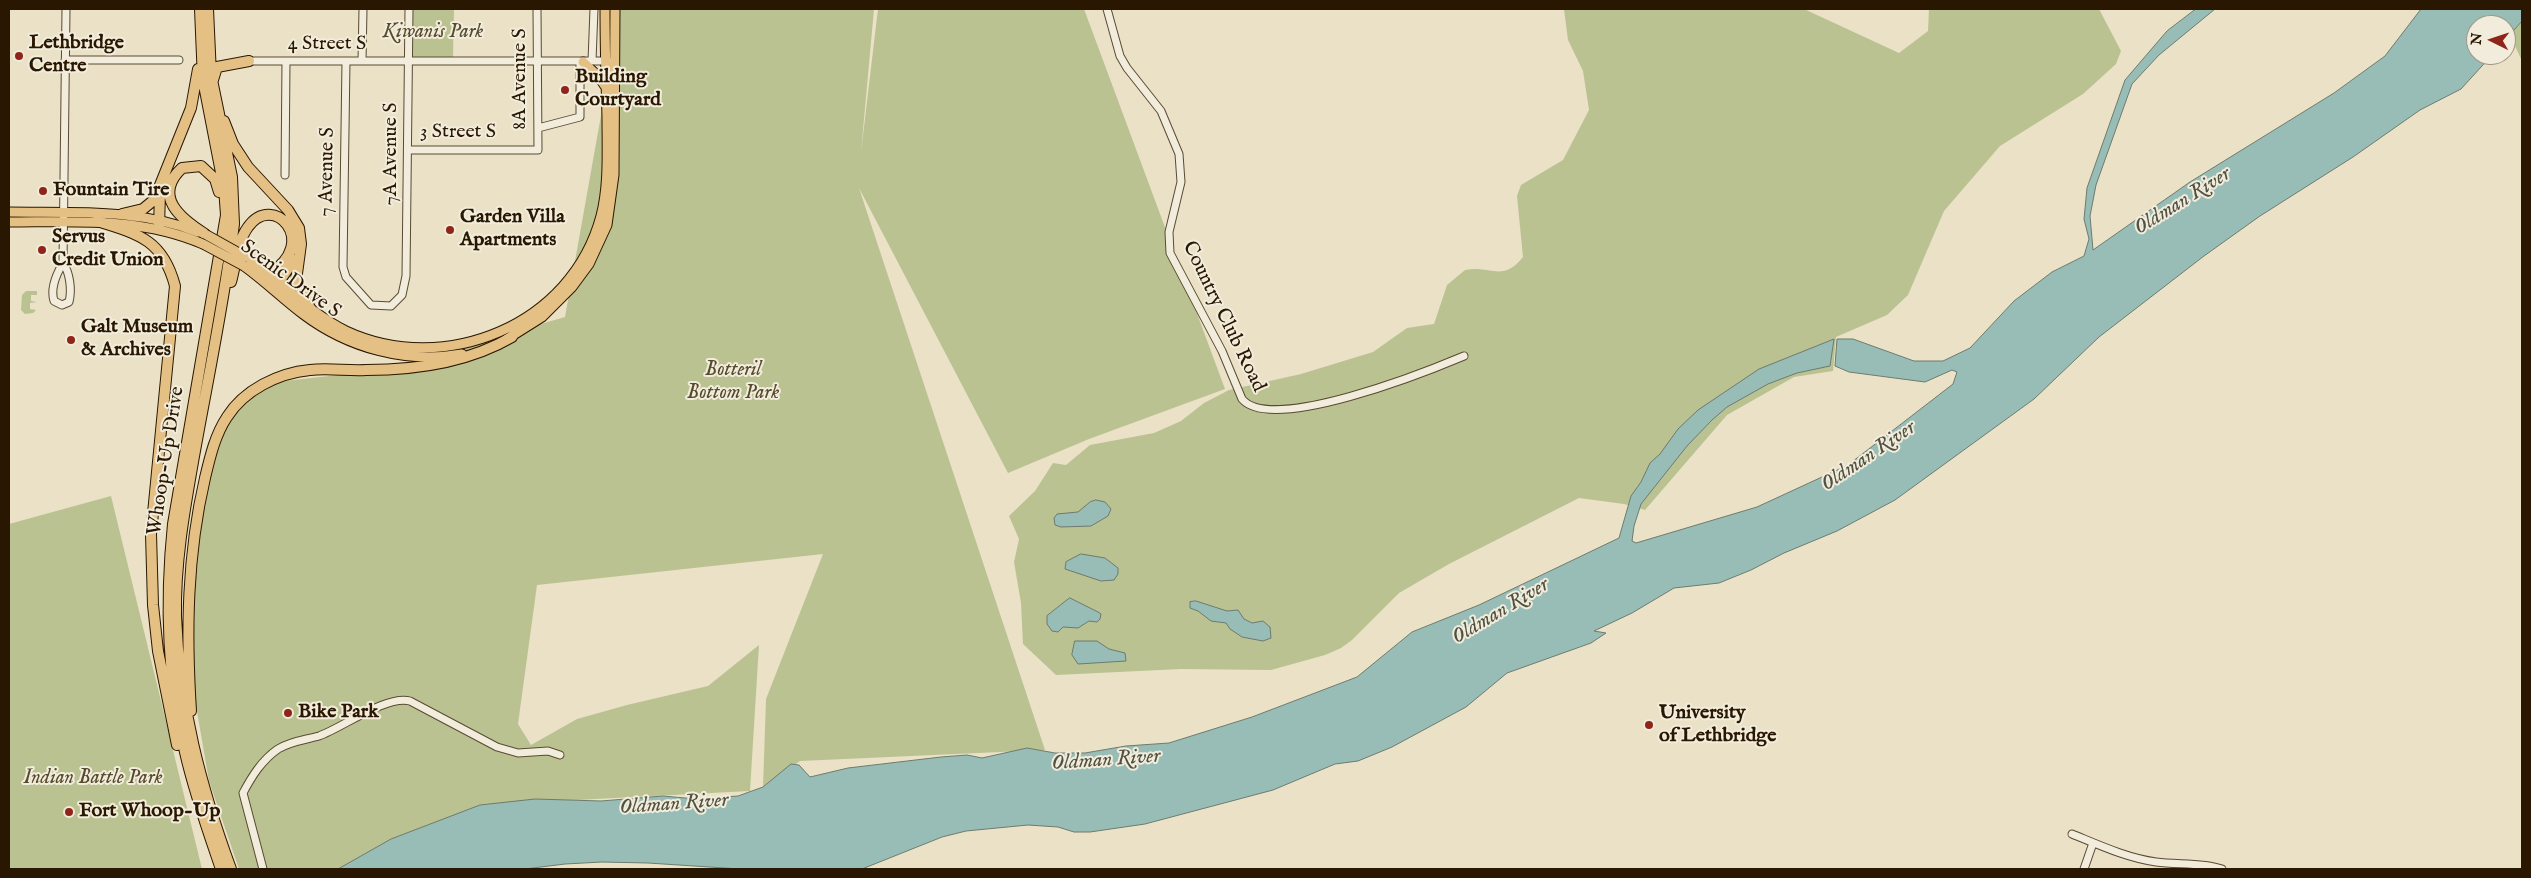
<!DOCTYPE html>
<html>
<head>
<meta charset="utf-8">
<style>
	body { margin:0 }
	#map { position:relative; width:2531px; height:878px; overflow:hidden; background:#eae1c7; font-family:"IM FELL English",serif }
	canvas { display:block }
	.frame { position:absolute; inset:0; border:10px solid #2a1701; pointer-events:none }
	.north { position:absolute; left:2466px; top:15px; width:50px; height:50px; box-sizing:border-box; background:#f1ecdb; border:1px solid #a19784; border-radius:50%; rotate:274deg; font-size:14px; font-weight:700; line-height:20px; text-align:center; color:#2a1701 }
	.north::after { content:''; display:block; margin:auto; width:18px; height:22px; background:#8f2418; clip-path:polygon(50% 0,100% 100%,50% 72%,0 100%) }
</style>
</head>
<body>
<div id="map">
<canvas width="2531" height="878"></canvas>
<div class="frame"></div>
<div class="north">N</div>
</div>
<script>
const ctx = document.querySelector('canvas').getContext('2d');
ctx.lineJoin = 'round';
function fillPath(path, color) { ctx.fillStyle = color; ctx.fill(path, 'evenodd'); }
function strokePath(path, color, width, dash) { ctx.strokeStyle = color; ctx.lineWidth = width; ctx.lineCap = dash ? 'butt' : 'round'; ctx.setLineDash(dash || []); ctx.stroke(path); }
function drawText(font, color, halo, rows, align = 'center') {
  ctx.font = font + ' "IM FELL English",serif'; ctx.lineWidth = 4; ctx.setLineDash([]); ctx.textBaseline = 'middle'; ctx.strokeStyle = halo; ctx.fillStyle = color; for (const [text, x, y, turn = 0] of rows) {
    ctx.save(); ctx.translate(x, y); ctx.rotate((+turn || 0) * Math.PI / 180); ctx.textAlign = isNaN(turn) ? turn : align; if (halo) ctx.strokeText(text, 0, 0); ctx.fillText(text, 0, 0); ctx.restore();
  }
}
fillPath(new Path2D(`
	M412,9H454L453,57H412Z
	M620,9H874L861,152L878,9H1084L1225,389L1089,439L1008,473L859,188L1045,750L800,761L763,787L766,699L823,554L537,585L518,724L531,745L577,719L627,705L708,686L759,645L750,791L480,805L339,869H239L209,781L194,694L188,607L205,502L220,430L266,383L383,370L565,317Z
	M1564,9H1804L1899,53L1928,31L1929,9H2099L2121,51L2116,64L2083,94L2000,146L1944,211L1908,295L1887,315L1836,337L1833,371L1794,377L1727,415L1645,510L1624,504L1579,498L1449,564L1399,593L1352,640L1341,648L1325,655L1271,670L1181,669L1056,675L1023,644L1021,603L1014,562L1019,539L1009,516L1035,491L1053,463L1066,465L1090,445L1154,433L1181,421L1204,403L1229,390L1301,374L1373,352L1407,328L1434,324L1447,285L1465,270C1492,265 1502,283 1523,257L1517,196L1521,185L1563,160L1589,110L1583,71L1568,40Z
	M2522,21V61L2510,35Z
	M26,291H37V295H31V301L37,302L30,303V309L36,310L33,313L25,314L21,310L22,295Z
	M111,496L202,869H9V524Z`), '#bbc292');
const water = new Path2D(`
	M2196,9H2215L2159,55L2132,84L2096,185L2090,216L2093,250L2190,182L2334,93L2385,56L2421,9H2522V21L2506,39V25H2476V55H2492L2461,89L2420,110L2353,157L2260,216L2204,256L2099,337L2034,399L1895,500L1837,531L1784,553L1751,570L1719,583L1674,588L1632,613L1594,631L1606,633L1591,643L1507,673L1466,707L1392,747L1358,761L1335,764L1273,790L1145,824L1090,832H1074L1058,827L1028,825L966,831L942,837L862,869H740L648,863L602,862L565,864L525,869H338L391,839L480,805L535,799L601,801L663,796L696,799L738,796L763,787L791,764L799,765L810,777L848,768L941,757L967,755L982,758L1027,748L1055,753H1085L1126,746L1169,743L1252,717L1357,677L1412,632L1479,605L1619,538L1631,496L1641,482L1650,463L1660,454L1678,429L1698,410L1759,369L1834,339L1830,366L1797,373L1768,384L1727,407L1712,420L1687,446L1641,504L1634,526L1632,541L1636,543L1757,507L1848,465L1953,384L1957,372L1952,370L1925,382L1849,372L1835,366L1837,339H1853L1914,361H1943L1970,348L2014,301L2052,272L2084,256L2089,239L2084,219L2087,188L2125,80L2167,31Z
	M1096,500L1105,502L1111,509L1108,516L1091,526L1061,527L1055,525L1054,518L1057,514L1078,512L1090,502Z
	M1081,554L1105,558L1118,568V574L1114,580L1101,581L1065,569L1066,562Z
	M1070,598L1098,612L1101,614L1100,619L1097,622L1089,621L1078,628L1063,627L1058,632L1052,631L1047,624V616Z
	M1196,601L1227,611L1238,610L1244,619L1252,623L1263,621L1270,627L1271,638L1263,641L1242,637L1230,629L1226,623L1211,621L1198,611L1190,608V602Z
	M1075,641H1097L1109,649L1125,653L1126,661L1078,664L1072,655Z`);
fillPath(water, '#98bdb7');
strokePath(water, '#6c7b6e', 1);
const minor = new Path2D(`
	M1107,9L1120,56L1127,68L1161,111L1179,154L1181,182L1169,232L1170,253L1222,351L1242,399C1271,434 1426,372 1464,356
	M65,60H179
	M249,61H608
	M346,61L343,267L346,277L371,305L391,306L402,295L406,276L409,9
	M362,61L363,9
	M592,61L594,9
	M538,128L580,117V62
	M408,150H538L537,9
	M285,175L286,61
	M63,263L66,9
	M63,263C70,273 72,290 69,302L62,305L54,301C50,288 57,273 63,263Z
	M2072,834C2099,845 2127,858 2156,862C2178,865 2201,862 2222,869
	M263,869L243,793C252,776 262,760 278,749C291,741 305,740 319,736C342,728 386,695 410,701L497,747L518,753L548,751L560,755
	M2084,869L2093,843`);
const major = new Path2D(`
	M583,62L599,77L605,86
	M9,212C73,213 137,208 198,232
	M9,222C75,222 141,217 203,244
	M246,257C279,280 309,313 346,331C445,377 572,325 601,216C609,185 607,151 607,118C606,82 605,45 605,9
	M244,266C265,281 283,299 303,314C348,348 406,364 462,354
	M507,339L542,317L572,287L589,264L607,225L614,175L615,9`);
const highway = new Path2D(`
	M200,9L203,80L224,188L226,215L173,524C165,601 167,677 185,752C194,792 208,831 221,869
	M208,9L211,75L232,177L234,224C224,304 207,383 193,462C184,513 175,564 176,616C179,704 201,787 231,869
	M213,80L217,67L249,61
	M224,121L233,144L248,167L288,210L299,228L301,244L296,281L310,308
	M122,214L143,209L154,200L191,108L198,69
	M97,221C139,234 163,240 175,286L151,534L153,605L158,651L177,745
	M159,228L160,192
	M205,234C181,219 152,196 182,168L201,166L215,179L219,192
	M231,282C236,264 237,242 248,227C273,191 321,242 269,274
	M274,289L294,260
	M191,711C186,632 187,555 205,478C210,457 215,435 227,417C244,390 278,373 310,370C328,368 348,371 366,370C416,370 469,362 512,337`);
strokePath(minor, '#5a4a32', 9);
strokePath(major, '#2a1701', 11);
strokePath(highway, '#2a1701', 12);
strokePath(minor, '#f1ecdb', 7);
strokePath(major, '#e5c084', 9);
strokePath(highway, '#e5c084', 10);
const majorBridge = new Path2D(`
	M205,234L246,257
	M203,244L244,266`);
strokePath(majorBridge, '#2a1701', 11, []);
strokePath(majorBridge, '#e5c084', 9);
for (const [x, y, r, color] of [
	[19,56,5,"#8f2418"],
	[565,90,5,"#8f2418"],
	[43,191,5,"#8f2418"],
	[450,230,5,"#8f2418"],
	[42,250,5,"#8f2418"],
	[71,340,5,"#8f2418"],
	[288,713,5,"#8f2418"],
	[1649,725,5,"#8f2418"],
	[69,812,5,"#8f2418"]
]) { const dot = new Path2D(); dot.arc(x, y, r, 0, 2 * Math.PI); ctx.fillStyle = color; ctx.fill(dot); strokePath(dot, '#f1ecdb', 2); }
drawText('italic 20px', '#564a2c', '#f1ecdb', [
	["Kiwanis Park",433,33],
	["Botteril",733,371],
	["Bottom Park",733,394],
	["Indian Battle Park",93,779]
]);
drawText('bold 20px', '#2a1701', '#f1ecdb', [
	["Lethbridge",29,44],
	["Centre",29,67],
	["Building",575,78],
	["Courtyard",575,101],
	["Fountain Tire",53,191],
	["Garden Villa",460,218],
	["Apartments",460,241],
	["Servus",52,238],
	["Credit Union",52,261],
	["Galt Museum",81,328],
	["& Archives",81,351],
	["Bike Park",298,713],
	["University",1659,714],
	["of Lethbridge",1659,737],
	["Fort Whoop-Up",79,812]
], 'left');
drawText('20px', '#2a1701', '#f1ecdb', [
	["4 Street S",327,45],
	["8A Avenue S",521,79,-90],
	["3 Street S",458,133],
	["7A Avenue S",392,154,-90],
	["7 Avenue S",328,172,-89],
	["Scenic Drive S",290,280,36],
	["Country Club Road",1223,317,64],
	["Whoop-Up Drive",167,461,-81]
]);
drawText('italic 21px', '#505141', '#f1ecdb', [
	["Oldman River",2183,202,-32],
	["Oldman River",1869,457,-34],
	["Oldman River",1501,612,-31],
	["Oldman River",1106,761,-4],
	["Oldman River",674,805,-4]
]);
</script>
</body>
</html>
